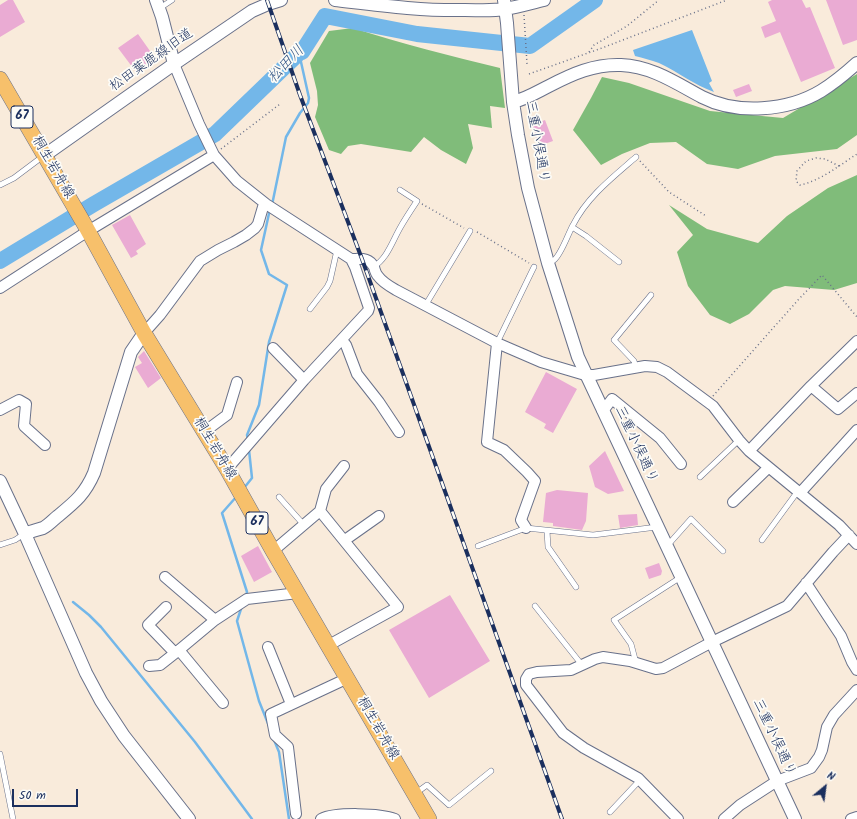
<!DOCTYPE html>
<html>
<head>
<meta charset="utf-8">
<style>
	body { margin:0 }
	#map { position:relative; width:857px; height:819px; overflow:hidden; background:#f9ebdb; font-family:Kalam,sans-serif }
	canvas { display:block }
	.north { position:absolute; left:805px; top:767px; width:40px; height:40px; -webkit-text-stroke:3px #fdfcf7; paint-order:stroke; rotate:29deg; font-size:11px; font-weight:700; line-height:16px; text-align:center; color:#1b2f5e }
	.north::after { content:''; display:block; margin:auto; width:14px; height:18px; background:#1b2f5e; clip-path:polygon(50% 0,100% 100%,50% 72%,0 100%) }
	.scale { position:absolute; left:12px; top:789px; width:66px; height:18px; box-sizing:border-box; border:2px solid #1b2f5e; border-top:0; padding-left:5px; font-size:12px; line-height:14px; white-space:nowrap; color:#1b2f5e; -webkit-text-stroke:3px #fdfcf7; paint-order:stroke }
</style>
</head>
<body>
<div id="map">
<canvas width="857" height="819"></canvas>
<div class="north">N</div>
<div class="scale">50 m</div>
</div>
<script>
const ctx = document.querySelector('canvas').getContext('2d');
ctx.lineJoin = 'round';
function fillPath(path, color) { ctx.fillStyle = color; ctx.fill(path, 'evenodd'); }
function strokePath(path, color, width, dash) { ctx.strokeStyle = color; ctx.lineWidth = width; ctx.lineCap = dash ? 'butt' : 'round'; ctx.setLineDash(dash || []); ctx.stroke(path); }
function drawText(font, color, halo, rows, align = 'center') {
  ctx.font = font + ' Kalam,"Klee One",sans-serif'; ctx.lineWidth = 3.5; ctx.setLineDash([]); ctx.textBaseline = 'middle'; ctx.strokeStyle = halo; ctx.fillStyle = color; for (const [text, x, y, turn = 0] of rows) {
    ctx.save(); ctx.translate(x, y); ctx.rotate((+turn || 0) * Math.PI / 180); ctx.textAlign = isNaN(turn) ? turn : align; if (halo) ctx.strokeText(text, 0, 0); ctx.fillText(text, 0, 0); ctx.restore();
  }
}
fillPath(new Path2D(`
	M353,28C402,44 451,56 500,68L505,108L490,106L492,128L468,124L473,148L466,164L441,150L424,137L411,152L361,144L348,146L341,154L329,150L315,117L318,105L317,91L310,63L329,31Z
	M857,74V135L837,149L775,156L738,169L707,164L676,142L650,143L622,154L601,165L573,130L591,98L602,77L629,83L710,111L783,118Z
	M857,175V283L834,290L785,286L773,290L749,314L730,324L710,315L688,286L677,252L693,235L669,205L707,229L758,243L787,216L828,188Z`), '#80bc7a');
fillPath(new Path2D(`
	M692,30L712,81L709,83L714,92C694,85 678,72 659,63C651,60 643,58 635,56L633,50Z`), '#73b7e9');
strokePath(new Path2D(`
	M272,205L286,137L300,113L308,103L309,98L299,53
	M248,441L247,435L259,405L269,342L287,285L269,274L261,250L270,209
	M244,488L252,478L249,450
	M237,496L222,513L247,592L246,596
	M73,602L89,615L101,627L195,742L252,819
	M242,606L237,621L259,701L269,726
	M274,740L279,752L289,819`), '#73b7e9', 2.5);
strokePath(new Path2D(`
	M0,261L94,204L215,134L299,53L302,52L325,16L417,34L530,46L595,0`), '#73b7e9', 16);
fillPath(new Path2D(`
	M8,0H13L25,22L0,37V5Z
	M772,0H802L806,8L810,7L835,68L801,82L780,32L765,38L761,27L776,21L768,2Z
	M826,0H857V40L843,45Z
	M138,34L155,58L136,72L118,48Z
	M749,84L752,91L736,97L733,90Z
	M545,120L553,141L539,146L532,125Z
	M130,215L146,244L136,251L138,254L131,258L112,225Z
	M144,351L161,378L148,388L135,367L142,363L138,357Z
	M546,372L577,389L553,433L544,428L546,424L525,412Z
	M605,451L624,491L608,494L595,487L589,466Z
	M557,490L588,493L586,521L582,530L553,526V523L543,522L546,493Z
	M637,514L638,525L620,528L618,515Z
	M258,546L272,572L254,582L241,556Z
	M659,563L662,571L661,575L649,579L645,568Z
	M450,595L490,661L429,698L389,630Z`), '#eaabd3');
const service = new Path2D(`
	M160,8L172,0
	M0,185L14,178L42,157
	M572,227L586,236L619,262
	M548,263C550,262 552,262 554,260C561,255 568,234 573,225C587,197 613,177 636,157
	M373,267C387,259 392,242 400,228C405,219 411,210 417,201L400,190
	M425,306L470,231
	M310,309L327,287L330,281L337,250
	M497,343L532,271L534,267
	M636,367L634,361L614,340L651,295
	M700,477L739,440
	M279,497L304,525
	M547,531L548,547L576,587
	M762,540L798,491
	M0,545L15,540L24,534
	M478,546L526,528L593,535L657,527
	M667,546L691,519L723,551
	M535,606L582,665
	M636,663L631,644L614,620L681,577
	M0,754L13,819
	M416,793L427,785L449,805L491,771
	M610,812L640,780`);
const minor = new Path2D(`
	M174,64L199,124L214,155L237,181L266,204L351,259L355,267L369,308L368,311L304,380L227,469
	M351,259C361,259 369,257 374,267C375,271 376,274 378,276C382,282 389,286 396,290L497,343L541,362L585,375H594L645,366L657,367L667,372L713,406L739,440L749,451L839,525L857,544
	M0,288L88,231L214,155
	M144,333L160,315L200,261L218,250L234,242L246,235L255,228L258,224L263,207L266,204
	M342,340L346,345L357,374L379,402L399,432
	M497,343L487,442L504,450L527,472L535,481L521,520L526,528
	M273,348L304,380
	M811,386L838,409L857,393
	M0,410L19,400L26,404L24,426L45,445
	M602,410L606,407L612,399L660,438L681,464
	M204,432L227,415L237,382
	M749,451L811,386L857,341
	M800,493L857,430
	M733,502L768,468
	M320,511L326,489L344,466
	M345,540L379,516
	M273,551L320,511L398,607L329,645
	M165,577L215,620
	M806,583L841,636L852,662L857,670
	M166,607L148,625L175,653
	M268,647L291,704
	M149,666L160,665L179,650
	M223,703L179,650L215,620L247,599L298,593
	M296,814L288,747L275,735L271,714L348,678
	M321,819C335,812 380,813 395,819
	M678,819L638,778L584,748L563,733L526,685V679L529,674L537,672L571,670L595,659L603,657L630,661L656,669L663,668L712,642L787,606L833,552L849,535
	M724,819L740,805L777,781L811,768L819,757L822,750L827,727L834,715L857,690
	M851,819L857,817`);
const tertiary = new Path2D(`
	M156,0L162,17L174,64
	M335,0C378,5 422,11 465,10C479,10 492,11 505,9C518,7 531,3 544,0
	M504,0L507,23L513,102L518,135L528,188L548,263L578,357L795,819
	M513,102C526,99 537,92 549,86C572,74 594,64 621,65C651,66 676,83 702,97C737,115 788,111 821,91C834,83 846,73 857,63
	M45,155L174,64L252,11L268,4L281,0
	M0,481L25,534L86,673L101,701L124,736L189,819
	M25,534C31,531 37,530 43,528C49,525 53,520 58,516C75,502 85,494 94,473L131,352L144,333`);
const primary = new Path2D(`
	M0,79L86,227L144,333L227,469L273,551L429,819`);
strokePath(service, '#69718a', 6);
strokePath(minor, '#69718a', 12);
strokePath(tertiary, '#69718a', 14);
strokePath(primary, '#69718a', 16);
strokePath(new Path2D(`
	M524,15L527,64
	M589,52L594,45L627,26L659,0
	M529,74L602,48L727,0
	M221,149L280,104
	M640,161L669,192L706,216
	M839,166L825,159L816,158L806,161L797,171L796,181L800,185C820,181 840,165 857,154
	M422,204L464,228
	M477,232L529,263
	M713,396L798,300L822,275L857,317`), '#69718a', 1.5, [1, 3]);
strokePath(service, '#fff', 5);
strokePath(minor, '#fff', 10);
strokePath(tertiary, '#fff', 12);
strokePath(primary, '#f7c06b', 15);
const rail = new Path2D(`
	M267,0L300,95L362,259L562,819`);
strokePath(rail, '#1b2f5e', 4);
strokePath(rail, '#fdfcf7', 2.5, [8]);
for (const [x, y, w] of [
	[22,117,22],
	[257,523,22]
]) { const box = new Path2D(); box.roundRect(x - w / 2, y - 11, w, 22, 3); ctx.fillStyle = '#fdfcf7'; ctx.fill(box); strokePath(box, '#1b2f5e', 1); }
drawText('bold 13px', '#1b2f5e', null, [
	["67",22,117],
	["67",257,523]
]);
drawText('14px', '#1b2f5e', '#fdfcf7', [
	["松田葉鹿線旧道",152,61,-35],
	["三重小俣通り",536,142,80],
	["桐生岩舟線",52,168,60],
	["三重小俣通り",635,445,65],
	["桐生岩舟線",214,449,59],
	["桐生岩舟線",377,729,60],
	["三重小俣通り",773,738,65]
]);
drawText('italic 15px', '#355888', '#fdfcf7', [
	["松田川",287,65,-46]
]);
</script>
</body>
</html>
